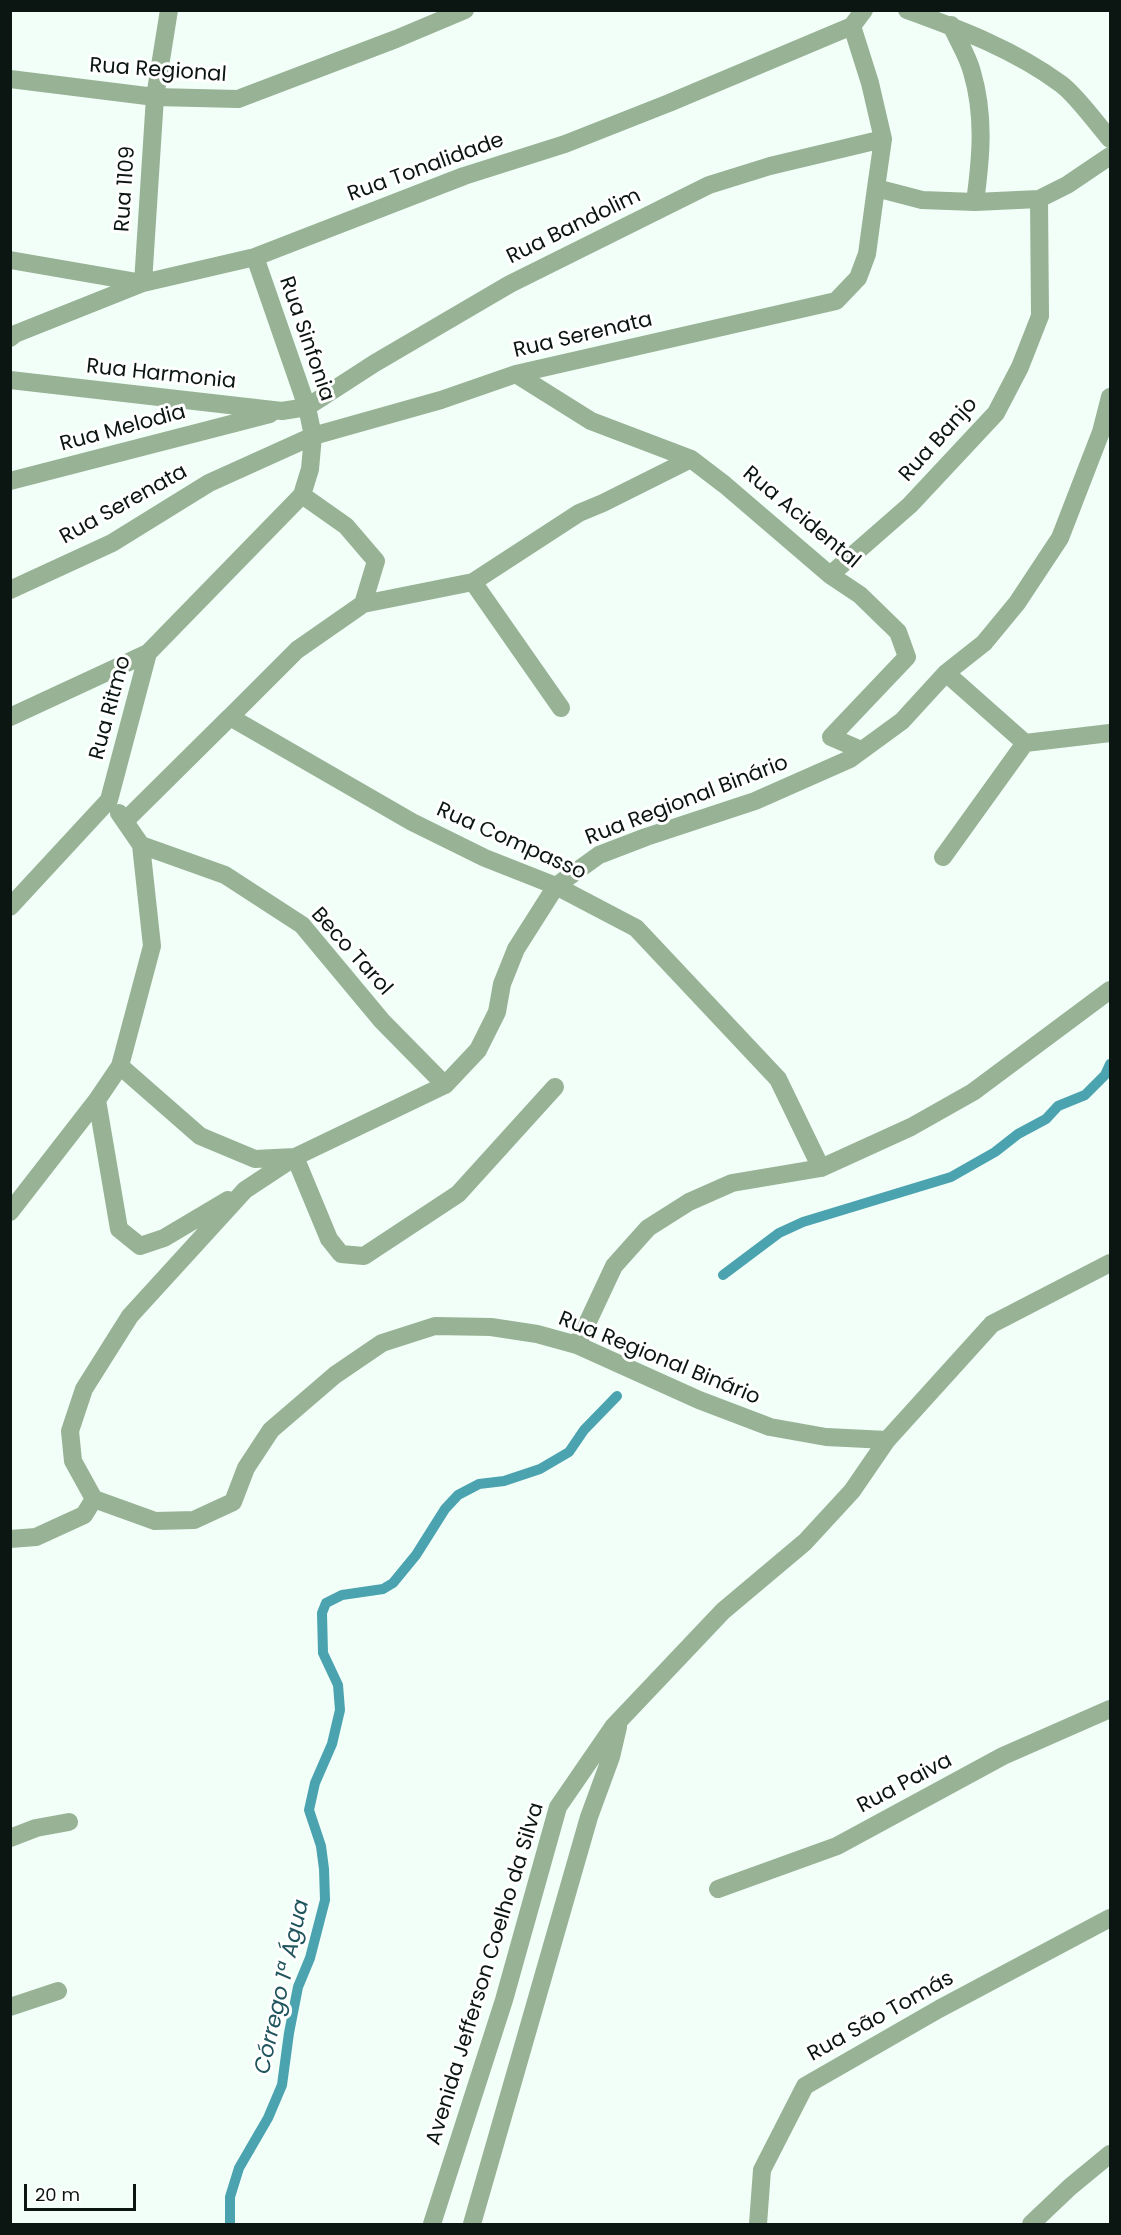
<!DOCTYPE html>
<html>
<head>
<meta charset="utf-8">
<style>
	body { margin:0 }
	#map { position:relative; width:1121px; height:2235px; overflow:hidden; background:#f2fef8; font-family:Poppins,sans-serif }
	canvas { display:block }
	.frame { position:absolute; inset:0; border:12px solid #0b1511; pointer-events:none }
	.scale { position:absolute; left:24px; top:2184px; width:112px; height:27px; box-sizing:border-box; border:3px solid #0b1511; border-top:0; padding-left:8px; font-size:18px; line-height:21px; white-space:nowrap; color:#0b1511; -webkit-text-stroke:4px #fff; paint-order:stroke }
</style>
</head>
<body>
<div id="map">
<canvas width="1121" height="2235"></canvas>
<div class="frame"></div>
<div class="scale">20 m</div>
</div>
<script>
const ctx = document.querySelector('canvas').getContext('2d');
ctx.lineJoin = 'round';
function strokePath(path, color, width, dash) { ctx.strokeStyle = color; ctx.lineWidth = width; ctx.lineCap = dash ? 'butt' : 'round'; ctx.setLineDash(dash || []); ctx.stroke(path); }
function drawText(font, color, halo, rows, align = 'center') {
  ctx.font = font + ' Poppins,sans-serif'; ctx.lineWidth = 6; ctx.setLineDash([]); ctx.textBaseline = 'middle'; ctx.strokeStyle = halo; ctx.fillStyle = color; for (const [text, x, y, turn = 0] of rows) {
    ctx.save(); ctx.translate(x, y); ctx.rotate((+turn || 0) * Math.PI / 180); ctx.textAlign = isNaN(turn) ? turn : align; if (halo) ctx.strokeText(text, 0, 0); ctx.fillText(text, 0, 0); ctx.restore();
  }
}
strokePath(new Path2D(`
	M723,1275L779,1233L803,1222L951,1177L995,1152L1018,1134L1046,1119L1058,1106L1085,1095L1105,1075L1110,1064
	M230,2224V2197L239,2168L268,2118L282,2085L289,2033L298,1987L310,1958L325,1900L324,1869L321,1846L309,1810L315,1783L332,1744L340,1710L338,1685L323,1653L322,1613L326,1603L342,1595L383,1589L393,1583L416,1555L445,1509L458,1495L479,1484L504,1481L540,1469L569,1452L584,1430L617,1396`), '#4ba3b0', 10);
strokePath(new Path2D(`
	M864,10L852,26L870,83L883,139L876,188
	M907,10C960,29 1015,50 1061,84C1078,97 1095,122 1110,139
	M951,25C958,41 968,56 972,72C985,116 981,158 975,202
	M10,79L155,97L238,99L396,39L465,10
	M10,260L143,283L155,97L169,10
	M10,338L15,334L143,283L255,257L464,176L565,144L669,103L852,26
	M516,374L591,421L691,459L725,485L830,575L860,595L898,632L907,657L831,737L861,750
	M10,380L282,411L307,407L375,363L510,284L709,185L770,166L883,139
	M10,481L270,414
	M302,495L346,526L376,561L363,604
	M830,575L910,505L996,413L1020,367L1040,316L1039,199
	M473,582L561,708
	M10,590L112,543L209,483L313,436L441,400L516,374L836,301L858,278L867,254L876,188L922,200L975,202L1039,199L1067,185L1110,156
	M946,673L1025,743L1110,733
	M10,717L148,653
	M230,717L297,650L363,604L473,582L579,513L603,503L691,459
	M119,813L141,845L152,946L120,1066L97,1100L119,1229L140,1246L164,1238L228,1200
	M125,821L230,717L412,822L485,858L556,886L636,928L778,1079L821,1168
	M141,845L225,875L302,925L382,1021L445,1085
	M943,857L1025,743
	M10,907L109,800L148,653L302,495L310,469L313,436L307,407L255,257
	M120,1066L200,1136L255,1159L295,1157L329,1239L341,1254L364,1256L458,1194L555,1087
	M10,1212L97,1100
	M577,1345L614,1266L648,1228L689,1202L732,1183L821,1168L911,1127L973,1092L1110,990
	M887,1440L826,1437L770,1427L699,1400L577,1345L537,1334L491,1327L435,1326L382,1343L335,1375L271,1430L246,1468L233,1502L194,1520L155,1521L94,1499L73,1461L70,1431L84,1389L130,1316L245,1190L295,1157L445,1085L478,1050L497,1012L502,984L516,949L556,886L599,855L646,837L755,801L850,759L902,721L946,673L984,643L1017,603L1060,538L1101,432L1110,397
	M10,1539L36,1537L84,1515L94,1499
	M10,1838L36,1828L69,1822
	M718,1889L837,1846L1003,1756L1110,1709
	M10,2007L58,1991
	M432,2224L504,2000L558,1807L613,1727L723,1611L805,1542L852,1491L887,1440L992,1324L1110,1263
	M472,2224L589,1817L611,1757L618,1727
	M758,2224L762,2170L805,2086L939,2009L1110,1918
	M1031,2224L1070,2187L1110,2154`), '#97b295', 18);
drawText('21px', '#0b1511', '#fff', [
	["Rua Regional",158,71,4],
	["Rua Tonalidade",426,168,-20],
	["Rua 1109",126,189,-86],
	["Rua Bandolim",574,227,-26],
	["Rua Serenata",583,336,-13],
	["Rua Sinfonia",306,339,71],
	["Rua Harmonia",161,375,6],
	["Rua Melodia",123,429,-15],
	["Rua Banjo",939,440,-48],
	["Rua Serenata",124,505,-29],
	["Rua Acidental",801,518,40],
	["Rua Ritmo",111,708,-75],
	["Rua Regional Binário",687,801,-21],
	["Rua Compasso",511,842,24],
	["Beco Tarol",351,952,48],
	["Rua Regional Binário",659,1359,22],
	["Rua Paiva",905,1784,-28],
	["Avenida Jefferson Coelho da Silva",486,1974,-73],
	["Rua São Tomás",881,2017,-29]
]);
drawText('italic 22px', '#20555d', '#fff', [
	["Córrego 1ª Água",283,1987,-77]
]);
</script>
</body>
</html>
